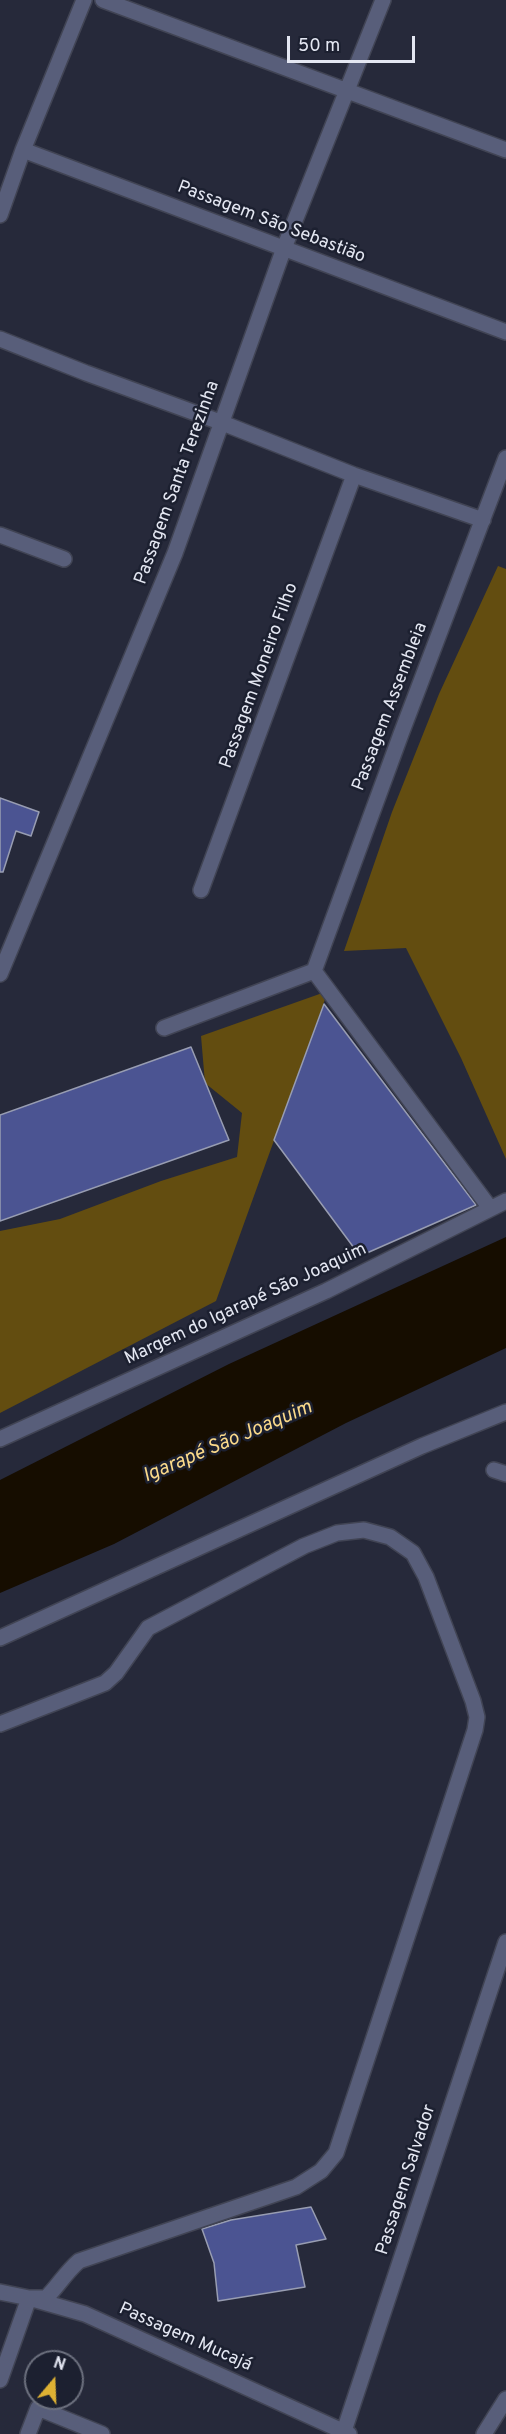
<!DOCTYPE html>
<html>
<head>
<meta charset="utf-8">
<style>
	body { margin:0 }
	#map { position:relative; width:506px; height:2434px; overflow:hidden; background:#26293a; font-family:Overpass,sans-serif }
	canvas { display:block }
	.north { position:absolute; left:24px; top:2350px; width:60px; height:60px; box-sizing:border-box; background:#1c2030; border:2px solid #6c707e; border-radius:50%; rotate:19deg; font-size:16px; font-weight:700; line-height:24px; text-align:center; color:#e4e7f2 }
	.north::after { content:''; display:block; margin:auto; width:21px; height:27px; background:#deb133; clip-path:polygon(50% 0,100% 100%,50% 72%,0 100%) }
	.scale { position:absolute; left:287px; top:36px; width:128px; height:27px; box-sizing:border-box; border:3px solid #e4e7f2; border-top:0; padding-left:8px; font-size:18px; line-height:21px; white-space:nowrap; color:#e4e7f2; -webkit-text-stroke:4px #1c2030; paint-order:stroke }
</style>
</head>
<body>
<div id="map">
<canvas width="506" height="2434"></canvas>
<div class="north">N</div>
<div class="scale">50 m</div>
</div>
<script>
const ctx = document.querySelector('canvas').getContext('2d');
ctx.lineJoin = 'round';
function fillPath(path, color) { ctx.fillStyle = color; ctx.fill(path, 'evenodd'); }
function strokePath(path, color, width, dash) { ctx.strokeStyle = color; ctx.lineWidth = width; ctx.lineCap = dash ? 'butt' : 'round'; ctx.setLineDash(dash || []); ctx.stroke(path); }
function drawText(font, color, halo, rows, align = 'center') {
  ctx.font = font + ' Overpass,sans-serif'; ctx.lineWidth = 5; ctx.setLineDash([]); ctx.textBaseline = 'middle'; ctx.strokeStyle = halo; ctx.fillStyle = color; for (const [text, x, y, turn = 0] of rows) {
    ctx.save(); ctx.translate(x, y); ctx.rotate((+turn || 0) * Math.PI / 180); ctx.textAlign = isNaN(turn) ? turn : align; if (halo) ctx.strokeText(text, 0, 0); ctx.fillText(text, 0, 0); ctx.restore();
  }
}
fillPath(new Path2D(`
	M498,566L506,569V1159L461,1058L406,948L344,951L392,812L439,694Z
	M328,991L216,1301L0,1413V1231L60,1219L161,1181L237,1157L242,1113L205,1083L201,1036Z`), '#634d10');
fillPath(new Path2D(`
	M506,1237V1348L346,1423L114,1544L0,1593V1480L229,1364Z`), '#160d00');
const building = new Path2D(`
	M0,798L39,812L31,836L16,831L3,872H0Z
	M324,1004L476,1205L360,1256L274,1140Z
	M191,1047L229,1140L0,1221V1115Z
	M311,2207L326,2239L296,2245L305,2287L218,2301L214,2263L202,2229L231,2220Z`);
fillPath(building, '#4b5492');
strokePath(building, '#989db2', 1.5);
const minor = new Path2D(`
	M103,0L506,150
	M23,150L506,332
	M0,215L23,150L84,0
	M0,339L86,373L220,422L354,475L483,520
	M0,535L64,559
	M201,890L354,475
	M0,974L175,553L284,248L383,0
	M164,1028L314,971
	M490,1208L314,971L401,734L506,458
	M0,1439L326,1291L506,1201
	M494,1470L506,1474
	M0,1638L422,1446L506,1412
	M0,1724L105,1683L116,1673L148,1628L304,1546L337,1533L364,1530L390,1537L413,1553L426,1577L473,1701L477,1717L475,1730L336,2153L321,2171L296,2187L79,2261C66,2272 58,2286 46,2298H29
	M0,2292L29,2298L85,2314L349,2434
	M0,2380L29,2298
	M344,2431L506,1942
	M28,2434L38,2408L102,2434
	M484,2434L506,2399`);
strokePath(minor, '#414454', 18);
strokePath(minor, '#585e7a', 15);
drawText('18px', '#e4e7f2', '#1c2030', [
	["Passagem São Sebastião",271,223,21],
	["Passagem Santa Terezinha",178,483,-70],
	["Passagem Moneiro Filho",260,676,-70],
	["Passagem Assembleia",391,707,-69],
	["Margem do Igarapé São Joaquim",246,1305,-25],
	["Passagem Salvador",407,2180,-72],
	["Passagem Mucajá",185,2338,24]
]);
drawText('italic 20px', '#fad98a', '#1c2030', [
	["Igarapé São Joaquim",228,1443,-23]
]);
</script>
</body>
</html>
